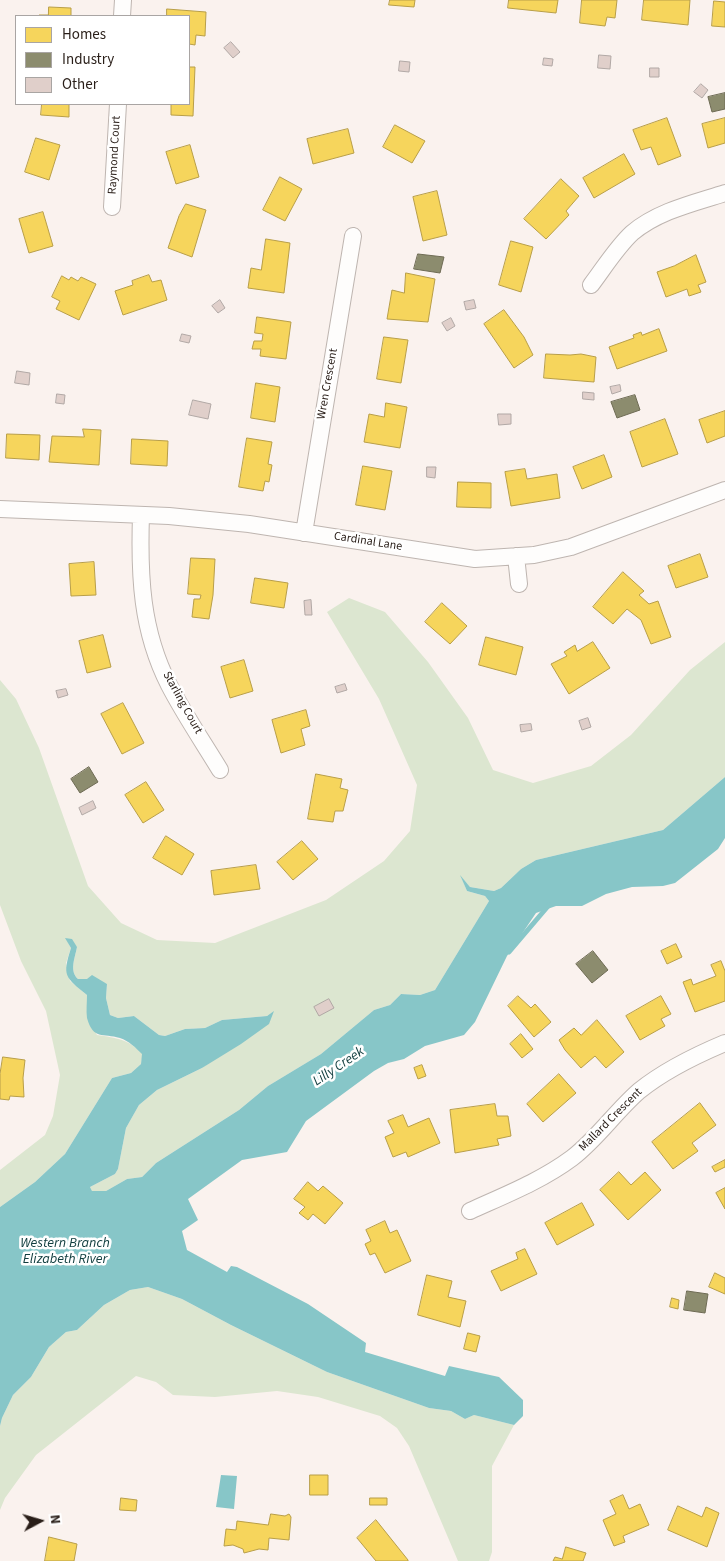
<!DOCTYPE html>
<html>
<head>
<meta charset="utf-8">
<style>
	body { margin:0 }
	#map { position:relative; width:725px; height:1561px; overflow:hidden; background:#faf2ee; font-family:"Source Sans 3",sans-serif }
	canvas { display:block }
	.legend { position:absolute; left:15px; top:15px; width:175px; height:90px; box-sizing:border-box; background:#fff; border:1px solid #a9a5a3; margin:0; padding:6px 9px; list-style:none; font-size:15px; color:#291e18 }
	.legend li { display:flex; align-items:center; gap:10px; height:25px }
	.legend b { width:25px; border:1px solid #a9a5a3 }
	.north { position:absolute; left:15px; top:1496px; width:50px; height:50px; -webkit-text-stroke:4px #fff; paint-order:stroke; rotate:84deg; font-size:14px; font-weight:700; line-height:20px; text-align:center; color:#291e18 }
	.north::after { content:''; display:block; margin:auto; width:18px; height:22px; background:#291e18; clip-path:polygon(50% 0,100% 100%,50% 72%,0 100%) }
</style>
</head>
<body>
<div id="map">
<canvas width="725" height="1561"></canvas>
<ul class="legend">
<li><b style="height:14px;background:#f6d55c"></b>Homes</li>
<li><b style="height:14px;background:#8c8c6e"></b>Industry</li>
<li><b style="height:14px;background:#e0cfca"></b>Other</li>
</ul>
<div class="north">N</div>
</div>
<script>
const ctx = document.querySelector('canvas').getContext('2d');
ctx.lineJoin = 'round';
function fillPath(path, color) { ctx.fillStyle = color; ctx.fill(path, 'evenodd'); }
function strokePath(path, color, width, dash) { ctx.strokeStyle = color; ctx.lineWidth = width; ctx.lineCap = dash ? 'butt' : 'round'; ctx.setLineDash(dash || []); ctx.stroke(path); }
function drawText(font, color, halo, rows, align = 'center') {
  ctx.font = font + ' "Source Sans 3",sans-serif'; ctx.lineWidth = 5; ctx.setLineDash([]); ctx.textBaseline = 'middle'; ctx.strokeStyle = halo; ctx.fillStyle = color; for (const [text, x, y, turn = 0] of rows) {
    ctx.save(); ctx.translate(x, y); ctx.rotate((+turn || 0) * Math.PI / 180); ctx.textAlign = isNaN(turn) ? turn : align; if (halo) ctx.strokeText(text, 0, 0); ctx.fillText(text, 0, 0); ctx.restore();
  }
}
fillPath(new Path2D(`
	M349,598L385,612L428,662L468,718L493,770L533,783L591,766L631,735L690,670L725,642V777L663,830L536,860L521,869L501,888L494,891L470,887L461,877L467,891L485,896L489,901L435,990L420,995L401,994L390,1005L374,1010L321,1054L268,1086L239,1110L156,1163L142,1177L127,1179L106,1191H92L90,1187L115,1174L118,1169L126,1128L139,1105L157,1090L202,1068L273,1012L267,1016L222,1020L205,1028L185,1029L165,1036L159,1035L134,1016L118,1018L110,1015L106,998L107,984L87,979H78C69,971 75,958 77,947L66,938L71,948L66,963L70,981L87,995V1017L97,1035C117,1038 128,1039 143,1054L141,1064L131,1073L112,1078L65,1154L35,1182L0,1207V1170L45,1135L53,1116L60,1075L46,1011L21,961L0,905V680L16,699L39,748L88,886L121,923L157,940L215,943L326,900L384,861L410,831L417,785L379,699L327,612Z
	M148,1287L182,1299L231,1325L327,1372L429,1408L451,1411L465,1419L474,1415L514,1425L492,1466V1552L489,1561H458L409,1446L397,1428L380,1416L318,1397L277,1391L215,1397L173,1395L156,1382L136,1376L36,1455L5,1498L0,1510V1426L2,1418L13,1395L31,1377L49,1347L66,1332L77,1330L104,1305L130,1290Z`), '#dce6d0');
fillPath(new Path2D(`
	M725,777V838L718,849L675,883L663,886L632,887L606,894L582,906H556L536,913L507,956L475,1022L464,1035L425,1046L404,1059L388,1063L374,1071L306,1121L287,1152L242,1160L188,1199L198,1220L182,1231L187,1250L227,1272L231,1266L237,1267L308,1304L366,1343L365,1352L445,1376L449,1366L499,1377L523,1400V1416L514,1425L474,1415L465,1419L451,1411L429,1408L327,1372L231,1325L182,1299L148,1287L130,1290L104,1305L77,1330L66,1332L49,1347L31,1377L13,1395L2,1418L0,1426V1207L35,1182L65,1154L112,1078L131,1073L141,1064L142,1054C136,1048 129,1041 120,1038C103,1033 93,1040 87,1018C86,1011 87,1002 87,995C65,977 62,976 71,948L65,938L72,939L77,947C75,958 69,971 78,979H87L92,975L107,984L106,998L110,1015L118,1018L134,1016L159,1035L165,1036L185,1029L205,1028L222,1020L267,1016L274,1011L269,1024L241,1044L202,1068L157,1090L139,1105L126,1128L118,1169L115,1174L90,1187L92,1191H106L127,1179L142,1177L156,1163L239,1110L268,1086L321,1054L374,1010L390,1005L401,994L420,995L435,990L489,901L485,896L467,891L460,875L470,887L494,891L501,888L521,869L536,860L663,830Z
	M221,1475L237,1476L234,1509L216,1507Z`), '#87c6c8');
const homes = new Path2D(`
	M390,0H415L414,7L389,5Z
	M509,0H558L556,13L508,8Z
	M582,0H617L615,18L607,17L605,26L580,23Z
	M644,0H690L688,25L642,20Z
	M714,1L725,2V27L712,26Z
	M49,7L71,8V16H39V15H48Z
	M167,9L206,12L205,36L196,35L195,45L189,44V16H167Z
	M189,67H195L193,116L171,115V104H165H189Z
	M42,104H69V117L41,115Z
	M667,118L681,156L658,165L651,147L641,150L633,130Z
	M725,118V143L708,148L702,124Z
	M395,125L425,141L412,163L383,147Z
	M348,129L354,153L313,164L307,139Z
	M36,138L60,145L49,180L25,172Z
	M190,145L199,177L176,184L166,152Z
	M624,154L635,174L594,198L583,178Z
	M280,177L302,189L285,221L263,210Z
	M561,179L579,196L566,211L569,215L546,239L524,219Z
	M437,191L447,235L423,241L413,197Z
	M186,204L206,210L192,257L168,248L179,216Z
	M43,212L53,246L29,253L19,219Z
	M266,239L290,243L284,293L248,288L251,268L261,270Z
	M511,241L533,247L521,292L499,285Z
	M696,255L706,282L698,285L701,292L689,296L687,289L666,297L657,272L674,266Z
	M406,273L435,279L428,322L387,319L392,290L404,293Z
	M149,275L152,282L161,280L167,300L123,315L115,291L133,285L132,281Z
	M62,276L69,280L71,277L78,281L81,277L96,284L79,320L56,309L60,301L52,297Z
	M504,310L524,337L533,355L514,368L484,324Z
	M257,317L291,322L286,359L260,356L261,349H252L254,341H262L263,334L255,333Z
	M659,329L667,351L617,369L609,347L634,338L633,335L641,332L642,335Z
	M384,337L408,340L401,383L377,379Z
	M546,354L570,355L581,354L596,357L594,382L544,378Z
	M256,383L280,387L275,422L251,418Z
	M386,403L407,407L400,448L364,442L369,414L384,417Z
	M725,411V436L707,443L699,420Z
	M665,419L678,454L642,467L630,432Z
	M83,429L101,430L99,465L49,462L52,436L84,437Z
	M7,434L40,435L39,460L6,458Z
	M247,438L272,442L268,464L272,465L269,482L265,481L263,491L239,487Z
	M132,439L168,441L167,466L131,464Z
	M604,455L612,477L582,489L573,467Z
	M363,466L392,471L385,510L356,505Z
	M525,469L527,479L557,474L560,498L511,506L505,472Z
	M458,482L491,483V508L457,507Z
	M700,554L708,577L676,588L668,566Z
	M191,558L215,559L213,595L209,619L192,617L194,599H200L201,595L188,594Z
	M94,562L96,595L71,596L69,564Z
	M623,572L644,591L639,595L649,604L658,601L671,637L651,644L641,620L627,609L613,624L593,607Z
	M255,578L288,583L284,608L251,603Z
	M442,603L467,626L450,644L425,622Z
	M103,635L111,667L87,673L79,641Z
	M486,637L523,647L516,675L479,665Z
	M593,642L610,668L569,694L551,664L567,656L564,652L575,645L577,651Z
	M244,660L253,691L230,698L221,667Z
	M123,703L144,743L122,754L101,714Z
	M306,710L310,726L301,729L305,745L281,753L272,720Z
	M316,774L342,779L340,788L348,790L343,811H335L333,822L308,819Z
	M146,782L164,810L143,823L125,795Z
	M166,836L194,854L182,875L153,858Z
	M302,841L318,859L293,880L277,862Z
	M256,865L260,889L214,895L211,871Z
	M676,944L682,957L667,964L661,951Z
	M721,961L725,971V1001L695,1012L683,982L691,979L693,985L716,976L711,965Z
	M518,996L531,1008L535,1004L551,1022L534,1037L508,1006Z
	M661,996L671,1014L661,1019L665,1026L640,1040L626,1016Z
	M597,1020L624,1052L606,1068L595,1056L581,1068L565,1050L559,1040L574,1028L581,1035Z
	M521,1034L533,1049L522,1058L510,1044Z
	M3,1057L25,1060L23,1078L24,1097L10,1096L9,1100L0,1099V1074Z
	M422,1065L426,1076L418,1079L414,1068Z
	M559,1074L576,1093L543,1122L527,1104Z
	M700,1103L716,1125L692,1143L698,1151L673,1169L652,1142Z
	M495,1104L497,1116H508L511,1136L497,1139L499,1145L455,1153L450,1110Z
	M403,1115L408,1127L429,1118L440,1143L408,1157L406,1152L393,1157L385,1137L394,1133L388,1121Z
	M725,1160V1167L715,1172L712,1167Z
	M619,1172L631,1185L645,1172L661,1190L628,1220L600,1190Z
	M308,1182L318,1191L323,1186L343,1203L325,1224L313,1214L308,1220L299,1213L305,1207L294,1199Z
	M725,1188V1209L716,1193Z
	M582,1203L594,1225L557,1245L545,1223Z
	M385,1221L390,1233L397,1230L411,1261L385,1273L375,1253L370,1255L365,1244L371,1241L366,1230Z
	M525,1249L537,1274L501,1291L491,1271L518,1259L516,1253Z
	M715,1273L725,1278V1294L709,1287Z
	M427,1275L452,1281L448,1297L466,1301L460,1327L418,1315Z
	M672,1298L679,1300L678,1309L670,1307Z
	M468,1333L480,1336L476,1352L464,1349Z
	M310,1475H328V1495H310Z
	M623,1495L629,1509L640,1504L649,1525L623,1536L625,1542L614,1546L603,1520L616,1514L610,1501Z
	M121,1498L137,1500L136,1511L120,1510Z
	M370,1498H387V1505H370Z
	M678,1506L702,1517L706,1507L719,1513L707,1547L668,1530Z
	M271,1514L285,1516L289,1514L291,1517L289,1540L269,1538L268,1550L259,1549L244,1553L243,1549L233,1545L224,1546L226,1529L236,1530L237,1521L268,1525Z
	M376,1520L408,1560V1561H376L357,1538Z
	M49,1537L77,1544L74,1561H45Z
	M566,1547L586,1553L583,1561H553L555,1557L562,1559Z`);
fillPath(homes, '#f6d55c');
strokePath(homes, '#b89e48', 1);
const industry = new Path2D(`
	M725,93V109L712,112L708,97Z
	M418,254L444,257L440,273L414,269Z
	M635,395L640,410L617,418L611,402Z
	M89,767L98,782L80,793L71,779Z
	M593,951L608,970L592,983L576,964Z
	M687,1291L708,1294L705,1313L684,1310Z`);
fillPath(industry, '#8c8c6e');
strokePath(industry, '#6e6b54', 1);
strokePath(new Path2D(`
	M509,952L549,905`), '#87c6c8', 5);
const building = new Path2D(`
	M231,42L240,52L233,58L224,48Z
	M599,55L611,56L610,69L598,68Z
	M544,58L553,59L552,66L543,65Z
	M400,61L410,62L409,72L399,71Z
	M650,68H659V77H650Z
	M701,84L708,90L702,98L694,92Z
	M220,300L225,308L218,313L212,306Z
	M474,300L476,308L466,310L464,302Z
	M451,318L455,326L447,331L442,323Z
	M182,334L191,336L189,343L180,341Z
	M17,371L30,373L29,385L15,383Z
	M620,385L621,391L612,394L610,387Z
	M583,392L594,393V400L583,399Z
	M57,394L65,395L64,404L56,403Z
	M193,400L211,404L208,419L189,415Z
	M498,414H511V424L499,425Z
	M427,467H436L435,478L427,477Z
	M311,600L312,615H305L304,601Z
	M345,684L347,690L337,693L335,687Z
	M66,689L68,695L58,698L56,691Z
	M588,718L591,727L582,730L579,721Z
	M531,724L532,730L521,732L520,725Z
	M93,801L96,808L82,815L79,808Z
	M329,999L334,1008L319,1016L314,1007Z`);
fillPath(building, '#e0cfca');
strokePath(building, '#b1a8a5', 1);
const street = new Path2D(`
	M122,16L123,0
	M112,207L118,104
	M591,285C604,268 616,248 632,233C658,211 694,203 725,193
	M0,509L169,516L249,524L475,559L534,555L571,547L725,490
	M141,515C139,575 141,630 169,685C184,714 203,742 220,770
	M304,533L353,236
	M516,556L519,584
	M470,1211C505,1195 541,1181 572,1158C597,1139 615,1112 639,1091C665,1070 694,1056 725,1043`);
strokePath(street, '#beb5b0', 18);
strokePath(street, '#fefdfc', 16);
drawText('12px', '#291e18', '#fff', [
	["Raymond Court",115,155,-87],
	["Wren Crescent",328,384,-80],
	["Cardinal Lane",368,542,9],
	["Starling Court",182,703,61],
	["Mallard Crescent",611,1120,-45]
]);
drawText('italic 14px', '#103d3e', '#fff', [
	["Lilly Creek",339,1067,-34],
	["Western Branch",65,1244],
	["Elizabeth River",65,1260]
]);
</script>
</body>
</html>
